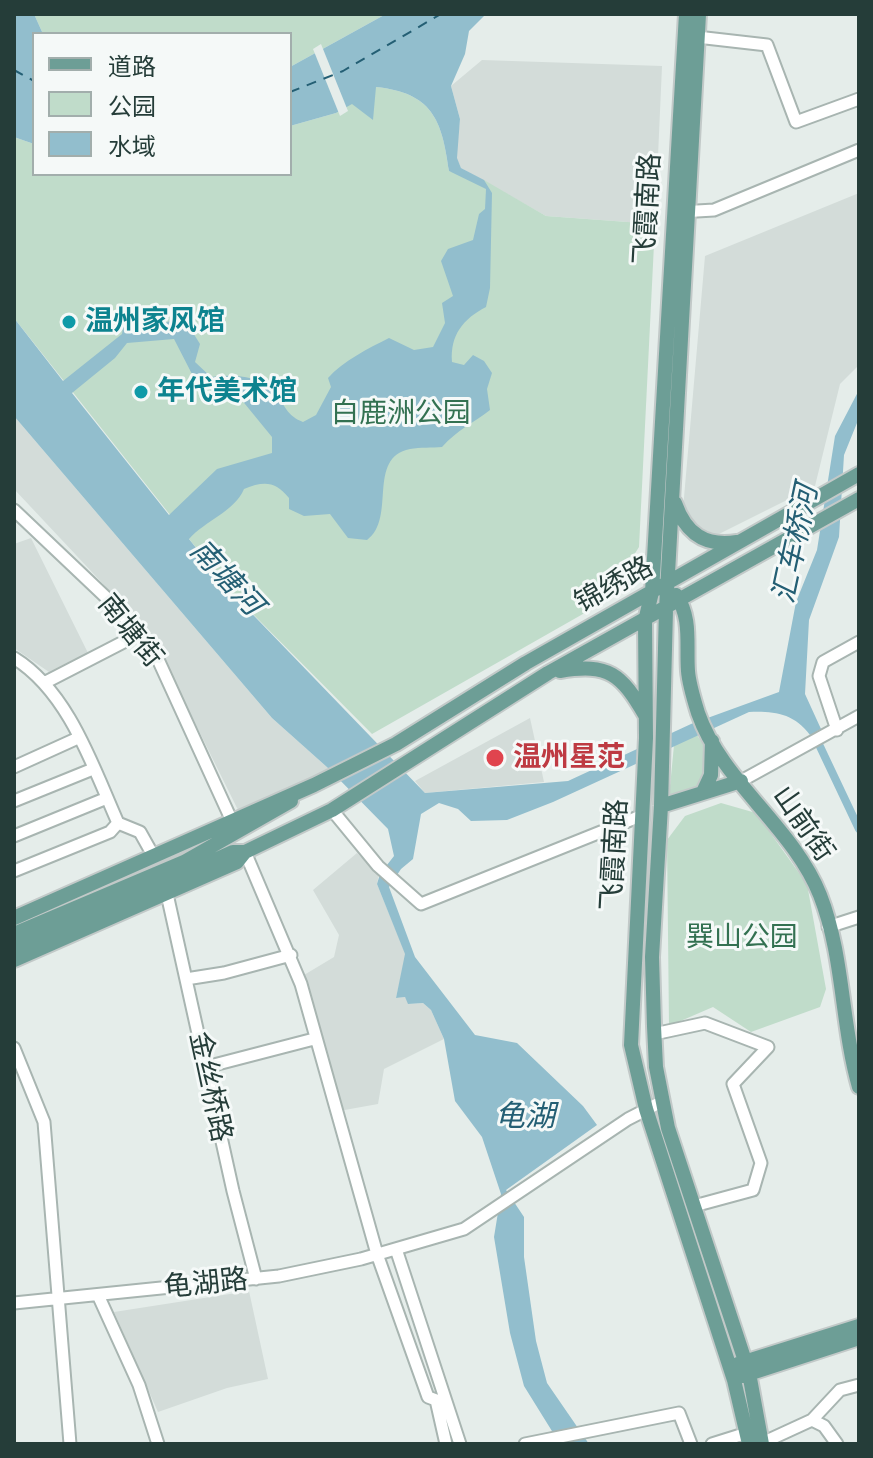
<!DOCTYPE html>
<html>
<head>
<meta charset="utf-8">
<style>
	body { margin:0 }
	#map { position:relative; width:873px; height:1458px; overflow:hidden; background:#e5edea; font-family:Montserrat,"Noto Sans SC",sans-serif }
	canvas { display:block }
	.frame { position:absolute; inset:0; border:16px solid #253d39; pointer-events:none }
	.legend { position:absolute; left:32px; top:32px; width:260px; height:144px; box-sizing:border-box; background:#f5f9f8; border:2px solid #a2aeac; margin:0; padding:10px 14px; list-style:none; font-size:24px; color:#253d39 }
	.legend li { display:flex; align-items:center; gap:16px; height:40px }
	.legend b { width:40px; border:2px solid #a2aeac }
</style>
</head>
<body>
<div id="map">
<canvas width="873" height="1458"></canvas>
<div class="frame"></div>
<ul class="legend">
<li><b style="height:10px;background:#6d9e96"></b>道路</li>
<li><b style="height:22px;background:#c0dcca"></b>公园</li>
<li><b style="height:22px;background:#92becd"></b>水域</li>
</ul>
</div>
<script>
const ctx = document.querySelector('canvas').getContext('2d');
ctx.lineJoin = 'round';
function fillPath(path, color) { ctx.fillStyle = color; ctx.fill(path, 'evenodd'); }
function strokePath(path, color, width, dash) { ctx.strokeStyle = color; ctx.lineWidth = width; ctx.lineCap = dash ? 'butt' : 'round'; ctx.setLineDash(dash || []); ctx.stroke(path); }
function drawText(font, color, halo, rows, align = 'center') {
  ctx.font = font + ' Montserrat,"Noto Sans SC",sans-serif'; ctx.lineWidth = 6; ctx.setLineDash([]); ctx.textBaseline = 'middle'; ctx.strokeStyle = halo; ctx.fillStyle = color; for (const [text, x, y, turn = 0] of rows) {
    ctx.save(); ctx.translate(x, y); ctx.rotate((+turn || 0) * Math.PI / 180); ctx.textAlign = isNaN(turn) ? turn : align; if (halo) ctx.strokeText(text, 0, 0); ctx.fillText(text, 0, 0); ctx.restore();
  }
}
fillPath(new Path2D(`
	M482,60L662,66L655,224L546,216L461,168L456,157L460,119L451,86Z
	M859,193V365L840,384L815,486L715,536L691,527L683,509L705,256Z
	M14,416L272,718L328,768L324,772L238,810L152,636L14,489Z
	M31,538L88,653L49,672L14,648V544Z
	M530,718L544,782L425,793L415,781Z
	M357,853L379,874L377,884L406,955L396,998L405,997L409,1004L423,1003L431,1010L444,1039L384,1069L378,1104L339,1111L304,975L334,957L339,935L313,890Z
	M249,1291L268,1379L227,1388L158,1412L114,1312Z`), '#d3dcd9');
fillPath(new Path2D(`
	M34,14H386L290,67V34H43Z
	M376,87C432,93 442,119 449,171L484,180L546,216L655,224L639,547L604,602L372,734L232,593L14,318V137L34,144V174H290V126L336,113Z
	M697,735L710,755L704,785L669,797L674,745Z
	M721,803L756,813L807,884L826,989L820,1007L751,1032L713,1007L669,1026L667,840L685,816Z`), '#c0dcca');
fillPath(new Path2D(`
	M14,14H34L43,34H34V144L14,137Z
	M386,14H486L469,31L465,54L451,86L460,119L457,158L461,168L484,180L492,193L490,288L486,307C463,319 450,335 452,362L464,365L473,355L484,361L492,373L487,389L490,410C473,423 457,430 442,447C432,448 420,447 410,449C366,458 397,518 367,540L348,538L330,514L304,516L289,509V498C275,481 264,481 244,489C235,511 205,521 189,539L232,593L425,793L568,781L691,724L779,692L796,602L817,550L835,436L859,390V418L844,455L839,537L809,620L805,694L821,729L810,735C794,713 773,711 749,712L553,802L507,820L471,821L458,809L439,803L421,814L413,859L401,869L389,887L415,957L475,1035L517,1043L583,1106L597,1125L506,1190L524,1217V1257L536,1341L547,1383L589,1444H560L524,1386L510,1333L494,1237L501,1194L482,1137L455,1101L444,1039L431,1010L423,1003L408,1004L405,997L396,998L405,954L377,884L380,874L394,856L388,829L328,768L272,718L14,416V318L63,381L122,334L123,327L145,317L163,324L177,318L185,320L200,344L195,362L211,377C233,374 263,375 277,395C286,408 288,416 303,422L316,415L331,387L328,378C343,361 369,348 389,338L414,350L433,347L445,323L442,303L453,296L441,261L448,249L473,240L479,214L485,209L486,189L449,171C442,119 432,93 376,87L373,120L352,104L336,113L290,126V67ZM174,339L193,376L208,387L236,393L272,437V453L217,469L169,515L72,393L115,358L127,343Z`), '#92becd');
fillPath(new Path2D(`
	M321,44L348,111L340,116L313,49Z`), '#e5edea');
strokePath(new Path2D(`
	M815,736L859,829`), '#92becd', 8);
strokePath(new Path2D(`
	M14,70L34,81
	M290,92L343,71L441,14`), '#245f74', 2, [10, 8]);
const minor = new Path2D(`
	M697,37L767,45L796,122L859,99
	M680,212L714,210L859,150
	M14,510L112,603L156,655L231,819
	M14,658C69,692 93,767 118,823L140,832L154,857
	M44,683L139,634
	M837,730L819,676L823,662L859,642
	M14,767L78,738
	M741,781L859,716
	M14,801L93,769
	M332,810L378,866L421,904L643,815
	M14,836L107,798
	M245,852L301,984L377,1254L428,1397L436,1400L446,1444
	M14,871L110,832L118,823
	M167,894L233,1191L256,1279
	M828,927L859,917
	M186,979L224,973L291,955
	M654,1034L705,1023L768,1047L733,1084L761,1163L753,1190L694,1206
	M14,1048L44,1122L70,1444
	M206,1067L314,1039
	M396,1249L460,1444
	M98,1295L139,1385L158,1444
	M14,1303L279,1276L361,1259L464,1229L628,1119L663,1101
	M812,1420L824,1426L837,1444
	M762,1443L812,1420L840,1390L859,1385
	M525,1444L679,1413L691,1444
	M712,1444L747,1433`);
const major = new Path2D(`
	M686,14L652,592L645,621L646,738L631,1045L646,1109L734,1380L749,1444
	M699,14L666,609L661,806L652,957L654,1026L656,1067L668,1128L749,1373L762,1444
	M675,503C686,534 705,547 737,542
	M676,595C692,618 686,644 688,671C689,684 694,700 698,713C722,782 793,827 820,895C844,956 841,1024 859,1087
	M560,671C609,663 621,674 645,715
	M704,790L711,775L712,741
	M661,806L741,781
	M14,918L314,785L396,744L526,663L859,474
	M14,934L184,862L291,801
	M14,945L111,907L233,852H245
	M14,960L237,862L245,852L332,810L548,673L859,499
	M738,1364L859,1326
	M742,1376L859,1338`);
strokePath(minor, '#a8b5b1', 15);
strokePath(major, '#c2c9c8', 18);
strokePath(minor, '#fff', 11);
strokePath(major, '#6d9e96', 14);
for (const [x, y, r, color] of [
	[69,322,8,"#0f9aa8"],
	[141,392,8,"#0f9aa8"],
	[495,758,10,"#e0444e"]
]) { const dot = new Path2D(); dot.arc(x, y, r, 0, 2 * Math.PI); ctx.fillStyle = color; ctx.fill(dot); strokePath(dot, '#f5f9f8', 3); }
drawText('28px', '#253d39', '#f5f9f8', [
	["飞霞南路",648,209,-87],
	["锦绣路",614,585,-29],
	["南塘街",130,631,51],
	["山前街",803,824,55],
	["飞霞南路",615,855,-87],
	["金丝桥路",210,1087,78],
	["龟湖路",206,1284,-6]
]);
drawText('bold 28px', '#0d838f', '#f5f9f8', [
	["温州家风馆",85,322],
	["年代美术馆",157,392]
], 'left');
drawText('28px', '#337151', '#f5f9f8', [
	["白鹿洲公园",401,414],
	["巽山公园",742,938]
]);
drawText('bold 28px', '#be3a42', '#f5f9f8', [
	["温州星范",513,758]
], 'left');
drawText('italic 30px', '#245f74', '#f5f9f8', [
	["汇车桥河",796,544,-78],
	["南塘河",226,578,47],
	["龟湖",525,1117]
]);
</script>
</body>
</html>
